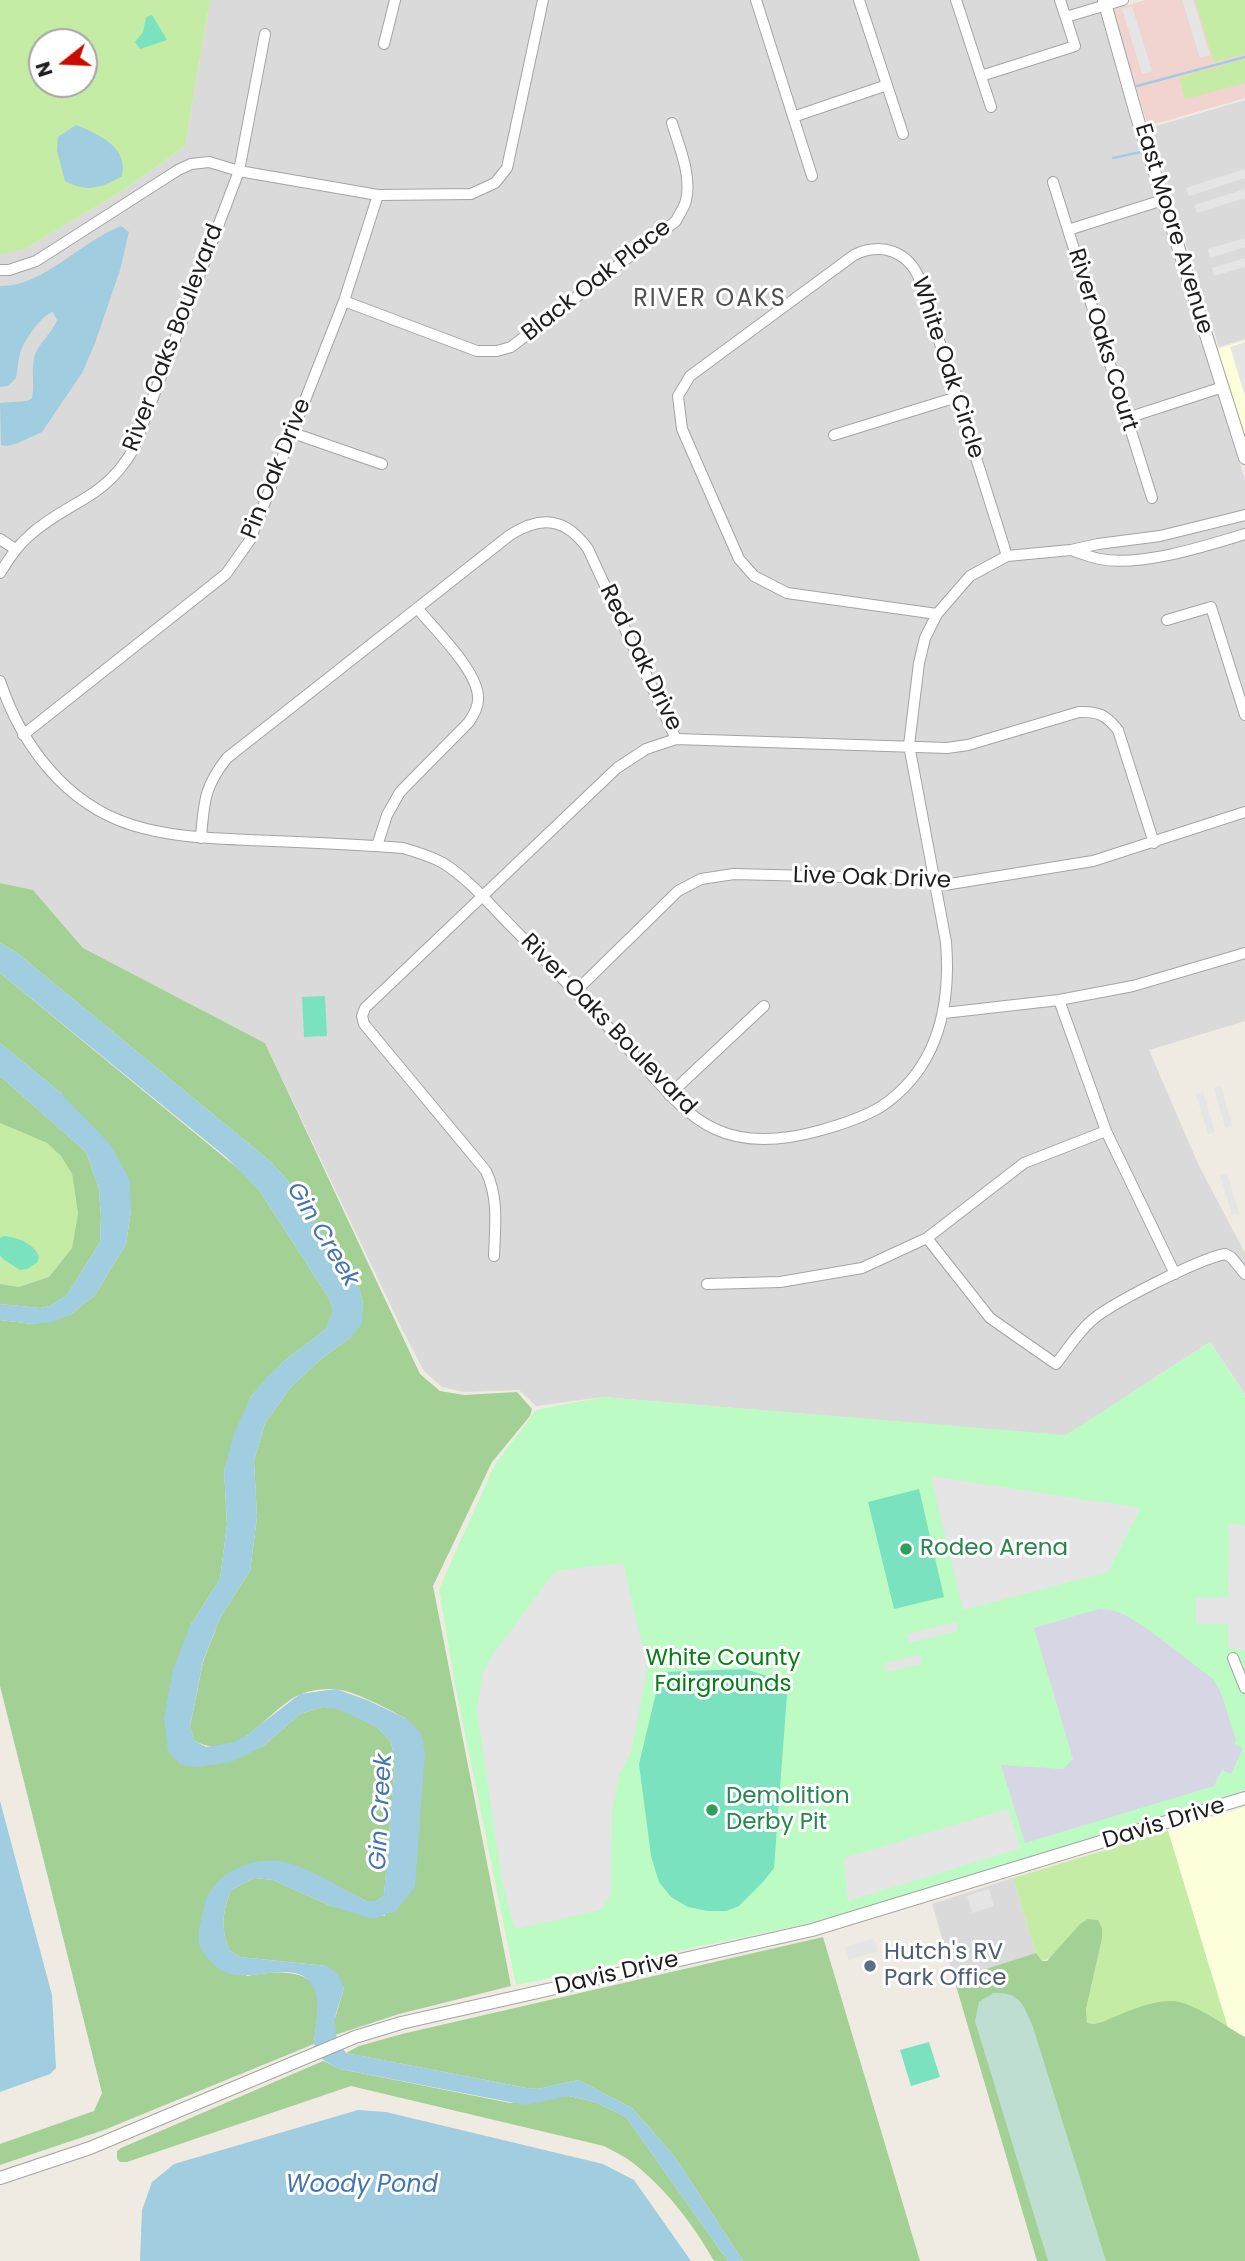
<!DOCTYPE html>
<html>
<head>
<meta charset="utf-8">
<style>
	body { margin:0 }
	#map { position:relative; width:1245px; height:2261px; overflow:hidden; background:#efebe2; font-family:Poppins,sans-serif }
	canvas { display:block }
	.north { position:absolute; left:28px; top:28px; width:70px; height:70px; box-sizing:border-box; background:#fff; border:2px solid #a5a5a5; border-radius:50%; rotate:252deg; font-size:19px; font-weight:700; line-height:28px; text-align:center; color:#1d1d1d }
	.north::after { content:''; display:block; margin:auto; width:24px; height:32px; background:#ca0b00; clip-path:polygon(50% 0,100% 100%,50% 72%,0 100%) }
</style>
</head>
<body>
<div id="map">
<canvas width="1245" height="2261"></canvas>
<div class="north">N</div>
</div>
<script>
const ctx = document.querySelector('canvas').getContext('2d');
ctx.lineJoin = 'round';
function fillPath(path, color) { ctx.fillStyle = color; ctx.fill(path, 'evenodd'); }
function strokePath(path, color, width, dash) { ctx.strokeStyle = color; ctx.lineWidth = width; ctx.lineCap = dash ? 'butt' : 'round'; ctx.setLineDash(dash || []); ctx.stroke(path); }
function drawText(font, color, halo, rows, align = 'center') {
  ctx.font = font + ' Poppins,sans-serif'; ctx.lineWidth = 6; ctx.setLineDash([]); ctx.textBaseline = 'middle'; ctx.strokeStyle = halo; ctx.fillStyle = color; for (const [text, x, y, turn = 0] of rows) {
    ctx.save(); ctx.translate(x, y); ctx.rotate((+turn || 0) * Math.PI / 180); ctx.textAlign = isNaN(turn) ? turn : align; if (halo) ctx.strokeText(text, 0, 0); ctx.fillText(text, 0, 0); ctx.restore();
  }
}
fillPath(new Path2D(`
	M210,0H1098L1134,133L1245,479V1021L1149,1050L1199,1166L1245,1253V1394L1210,1342L1066,1436L603,1397L536,1406L519,1390L464,1392L442,1387L424,1371L402,1329L265,1043L83,948L33,890L0,883V254L25,249L122,191L185,146Z
	M1245,100V339L1219,347L1149,128Z
	M1013,1878L1036,1953L954,1979L932,1904Z`), '#dbdada');
fillPath(new Path2D(`
	M1145,0H1245V98L1148,126L1112,10Z`), '#f1d3d0');
fillPath(new Path2D(`
	M1245,341V438L1217,349Z
	M1245,1807V2037L1228,2028L1168,1831Z`), '#fdffdb');
fillPath(new Path2D(`
	M0,0H210L185,146L122,191L25,249L2,254H0ZM42,42H84V84H42Z
	M1195,0H1245V54L1214,62Z
	M1245,59V83L1185,99L1179,78Z
	M0,1123L47,1143L61,1156L72,1174L78,1213L72,1248L49,1277L17,1287L0,1284Z
	M1168,1831L1228,2028L1189,2005L1152,2004L1102,2022L1094,2024L1087,2023L1086,2009L1102,1939V1928L1098,1920L1080,1924L1052,1957L1042,1961L1036,1953L1013,1878Z`), '#c4eca5');
fillPath(new Path2D(`
	M0,883L33,890L83,948L265,1043L420,1374L440,1391L464,1395L517,1392L532,1409L530,1416L492,1462L433,1586L511,1986L399,2014L335,2035L333,2025L344,1988L327,1966L240,1957L229,1950C221,1927 222,1913 231,1890L254,1878L273,1880L331,1906L385,1916L407,1719C387,1709 355,1690 333,1689C323,1689 310,1690 301,1694C269,1707 238,1765 195,1741L190,1727L203,1662L220,1618L250,1571L257,1517L254,1461L265,1423L291,1387L321,1359L350,1338L361,1324L363,1303L360,1291L289,1182L271,1162L16,952L0,943Z
	M0,973L241,1171L259,1190L330,1300L333,1311L326,1329L284,1361L251,1396L224,1469L227,1525L220,1579L190,1626L168,1752L262,1747L300,1714L322,1707L337,1708L377,1727L391,1742L395,1761L384,1896L376,1901H366L300,1867L236,1869L199,1939L247,1976C267,1972 311,1966 317,1993C320,2006 315,2031 314,2044L104,2130L0,2165V2144L94,2111L102,2093L0,1686V1320L33,1324L70,1315L95,1295L126,1244L131,1210L61,1093L0,1043Z
	M0,1076L86,1152L99,1189L101,1218L100,1242L67,1295L50,1306L40,1308L0,1304V1284L18,1287L49,1277L72,1248L78,1213L72,1174L61,1156L47,1143L0,1123Z
	M1088,1919L1098,1920L1102,1928V1939L1086,2009L1087,2023L1094,2024L1102,2022C1123,2014 1147,2001 1171,2001C1191,2000 1226,2027 1245,2037V2261H1037L954,1979L1036,1953L1042,1961H1047L1080,1924Z
	M823,1937L920,2261H743L675,2157L632,2108L578,2080L538,2089L527,2088L346,2053L359,2046L402,2034Z
	M323,2061L340,2069L510,2103L569,2096L595,2102L626,2117L728,2261H714C694,2225 665,2188 633,2163C624,2156 613,2151 604,2146L351,2086L127,2162H120L117,2159V2151L121,2148Z`), '#a3d094');
fillPath(new Path2D(`
	M993,1993C1021,1992 1023,2004 1033,2027L1106,2261H1048L975,2021L979,2002Z`), '#beded1');
fillPath(new Path2D(`
	M1210,1342L1245,1395V1790L834,1918L516,1985L455,1685L439,1589L494,1466L536,1410L603,1397L1066,1435Z`), '#bcfcc4');
fillPath(new Path2D(`
	M152,15L167,40L140,49L135,42L143,32L146,17Z
	M325,996L327,1036L304,1037L302,997Z
	M4,1236C17,1237 35,1244 39,1257L37,1263L27,1269L20,1270L3,1259L0,1255V1238Z
	M919,1489L944,1597L894,1609L868,1502Z
	M745,1669L773,1678L787,1695L774,1868L763,1882L739,1906L726,1911H708L688,1907L671,1897L659,1882L651,1856L639,1764L661,1672Z
	M929,2042L940,2077L911,2086L900,2050Z`), '#7be2c0');
fillPath(new Path2D(`
	M1182,0H1193L1210,55L1200,58Z
	M1132,6L1152,71L1142,74L1122,9Z
	M1245,169V178L1189,196L1186,188Z
	M1245,189V198L1197,213L1194,205Z
	M1245,238V247L1210,258L1208,249Z
	M1245,258V267L1214,276L1212,268Z
	M1245,342V396L1230,347Z
	M1221,1086L1232,1125L1225,1127L1214,1088Z
	M1203,1092L1215,1132L1208,1134L1196,1094Z
	M1227,1173L1239,1213L1232,1215L1220,1175Z
	M931,1476L1140,1508L1108,1572L963,1610Z
	M1229,1524L1245,1525V1651L1228,1647V1624H1196V1598L1228,1597Z
	M623,1563L646,1661V1675L631,1752L619,1775L612,1811L611,1893L607,1902L600,1910L515,1929L502,1882L477,1710L483,1672L492,1656L551,1576L560,1570Z
	M956,1622L958,1631L909,1643L907,1634Z
	M920,1655L922,1664L886,1672L884,1663Z
	M1008,1809L1021,1848L848,1901L844,1858Z
	M989,1889L994,1906L972,1913L967,1896Z
	M874,1938L878,1951L849,1960L845,1947Z`), '#e5e5e5');
fillPath(new Path2D(`
	M1099,1609L1112,1610L1125,1615L1146,1628L1213,1679L1221,1693L1236,1740L1234,1744L1243,1748L1231,1774L1222,1770L1214,1786L1025,1843L1001,1765L1063,1769L1073,1759L1034,1628Z`), '#d7d6e4');
fillPath(new Path2D(`
	M76,125C98,134 129,147 122,176C101,188 87,193 65,181L57,151L58,137Z
	M121,226L129,232L120,270L95,343L82,373L42,432L18,443L7,446L1,445L0,403L27,401L32,398C35,385 31,372 34,359C36,345 52,334 57,320L53,312C41,315 26,339 21,350C18,359 18,369 16,378L8,386L0,387V286C41,288 83,240 121,226Z
	M0,943L16,952L271,1162L289,1182L360,1291L363,1303L362,1324L350,1338L321,1359L291,1387L265,1423L254,1461L257,1517L250,1571L220,1618L203,1661L190,1727L195,1741L206,1747L234,1742L247,1735L300,1694L336,1689L367,1700L407,1719L421,1733L425,1753L415,1887L396,1911L373,1919L331,1906L273,1880L254,1878L231,1890C222,1913 221,1927 229,1950L240,1957L327,1966L337,1973L344,1988C336,2015 327,2028 346,2053L527,2088L538,2089L578,2080L632,2108L675,2157L743,2261H728L626,2117L595,2102L569,2096L525,2105L340,2069C327,2063 318,2059 314,2044C315,2026 323,1997 310,1982C288,1956 237,1993 211,1962C205,1956 199,1947 199,1939C198,1929 202,1917 204,1907C206,1894 216,1881 228,1873C243,1864 261,1859 279,1861C306,1865 341,1888 366,1901H376L384,1895L395,1761L391,1742L377,1727L337,1709L322,1707L300,1714L262,1747L231,1762L198,1767L181,1765L168,1752L164,1718L173,1670L190,1626L220,1579L227,1525L224,1469L235,1431L251,1396L268,1376L284,1361L326,1329L332,1311L330,1300L259,1190L226,1157L0,973Z
	M0,1043L61,1093L110,1144L130,1180L131,1210L126,1244L95,1295L70,1315L52,1322L33,1324L0,1320V1304L40,1308L50,1306L67,1295L100,1242L101,1218L99,1189L86,1152L0,1076Z
	M0,1801L52,1995L56,2068L50,2074L0,2092Z
	M358,2110L386,2112L603,2164L634,2180L691,2261H140L142,2210L152,2182L174,2164Z`), '#a0cddf');
strokePath(new Path2D(`
	M1137,86L1245,57
	M1113,158L1141,152`), '#a0cddf', 2.5);
const minor = new Path2D(`
	M756,0L812,176
	M859,0L903,134
	M956,0L991,107
	M1066,17L1123,0
	M384,44L395,0
	M981,76L1075,46L1060,0
	M793,117L887,85
	M1053,182L1152,498
	M1068,230L1163,200
	M0,270H9L36,261L178,170L191,164L209,162L239,171L378,195L471,194L495,183L507,168L543,0
	M344,301L477,351H497L511,347L676,221C679,214 685,207 686,200C692,176 679,146 672,123
	M1127,418L1223,387
	M293,433L382,464
	M834,435L957,397
	M0,539L15,549
	M1074,551C1082,554 1091,557 1100,559C1140,567 1206,546 1245,534
	M0,573C9,559 17,546 30,535C69,500 103,501 133,450L239,171L265,34
	M937,614L787,593L754,576L739,559L682,429L678,396L690,376L854,255C882,242 908,251 920,280L1007,556
	M1167,620L1211,607L1245,715
	M0,681C21,744 65,804 132,825C170,837 209,838 248,840C300,842 352,844 403,848C417,852 430,856 443,863C469,879 491,906 513,928C554,969 594,1011 633,1054C658,1081 681,1113 715,1129C747,1144 785,1140 818,1131C840,1125 863,1118 882,1106C938,1068 951,1005 946,942L909,745L919,663L925,638L937,614L970,576L1007,556L1071,550L1098,544L1160,536L1245,515
	M23,735L226,574L250,540L344,301L378,195
	M201,838C204,802 204,787 227,758L510,535C542,515 566,518 588,549L676,739
	M377,846L387,815L400,792L469,722C474,714 479,706 478,696C476,669 435,630 418,609
	M576,991L678,891L701,879L734,874L925,879L944,885L1093,861L1245,812
	M1059,1000L1106,1131L1175,1274
	M944,1013L1059,1000L1133,986L1245,953
	M669,1095L764,1006
	M927,1238L990,1318L1056,1364C1067,1350 1077,1334 1090,1322C1109,1304 1199,1259 1225,1254L1231,1257L1245,1274
	M494,1256C495,1226 499,1199 486,1171L364,1024L362,1016L365,1008L617,768L646,749L676,739L947,748L968,745L1079,712C1098,711 1106,715 1118,730L1154,843
	M707,1284L780,1282L862,1268L927,1238L1024,1163L1106,1131
	M1233,1658L1245,1688`);
const tertiary = new Path2D(`
	M1104,0L1137,117L1245,458
	M0,2178L90,2148L355,2037L401,2023L812,1930L1245,1798`);
strokePath(minor, '#a4a4a4', 12);
strokePath(tertiary, '#a4a4a4', 14);
strokePath(minor, '#fff', 10);
strokePath(tertiary, '#fff', 12);
for (const [x, y, r, color] of [
	[906,1549,7,"#2e9e5b"],
	[712,1810,7,"#2e9e5b"],
	[870,1966,7,"#5c6f8a"]
]) { const dot = new Path2D(); dot.arc(x, y, r, 0, 2 * Math.PI); ctx.fillStyle = color; ctx.fill(dot); strokePath(dot, '#fff', 2.5); }
drawText('23px', '#1d1d1d', '#fff', [
	["East Moore Avenue",1173,229,73],
	["Black Oak Place",597,281,-38],
	["River Oaks Boulevard",174,338,-69],
	["River Oaks Court",1102,340,73],
	["White Oak Circle",947,368,72],
	["Pin Oak Drive",277,469,-68],
	["Red Oak Drive",640,658,64],
	["Live Oak Drive",872,879,2],
	["River Oaks Boulevard",608,1025,46],
	["Davis Drive",1164,1824,-17],
	["Davis Drive",617,1974,-13]
]);
drawText('23px', '#27864d', '#fff', [
	["Rodeo Arena",920,1549],
	["Demolition",726,1797],
	["Derby Pit",726,1823]
], 'left');
drawText('23px', '#068016', '#fff', [
	["White County",723,1659],
	["Fairgrounds",723,1685]
]);
drawText('23px', '#4e5e75', '#fff', [
	["Hutch's RV",884,1953],
	["Park Office",884,1979]
], 'left');
ctx.letterSpacing = '2px';
drawText('24px', '#505050', '#fff', [
	["RIVER OAKS",710,300]
]);
ctx.letterSpacing = '0px';
drawText('italic 24px', '#4575b1', '#fff', [
	["Gin Creek",322,1235,59],
	["Gin Creek",382,1812,-87],
	["Woody Pond",362,2186]
]);
</script>
</body>
</html>
